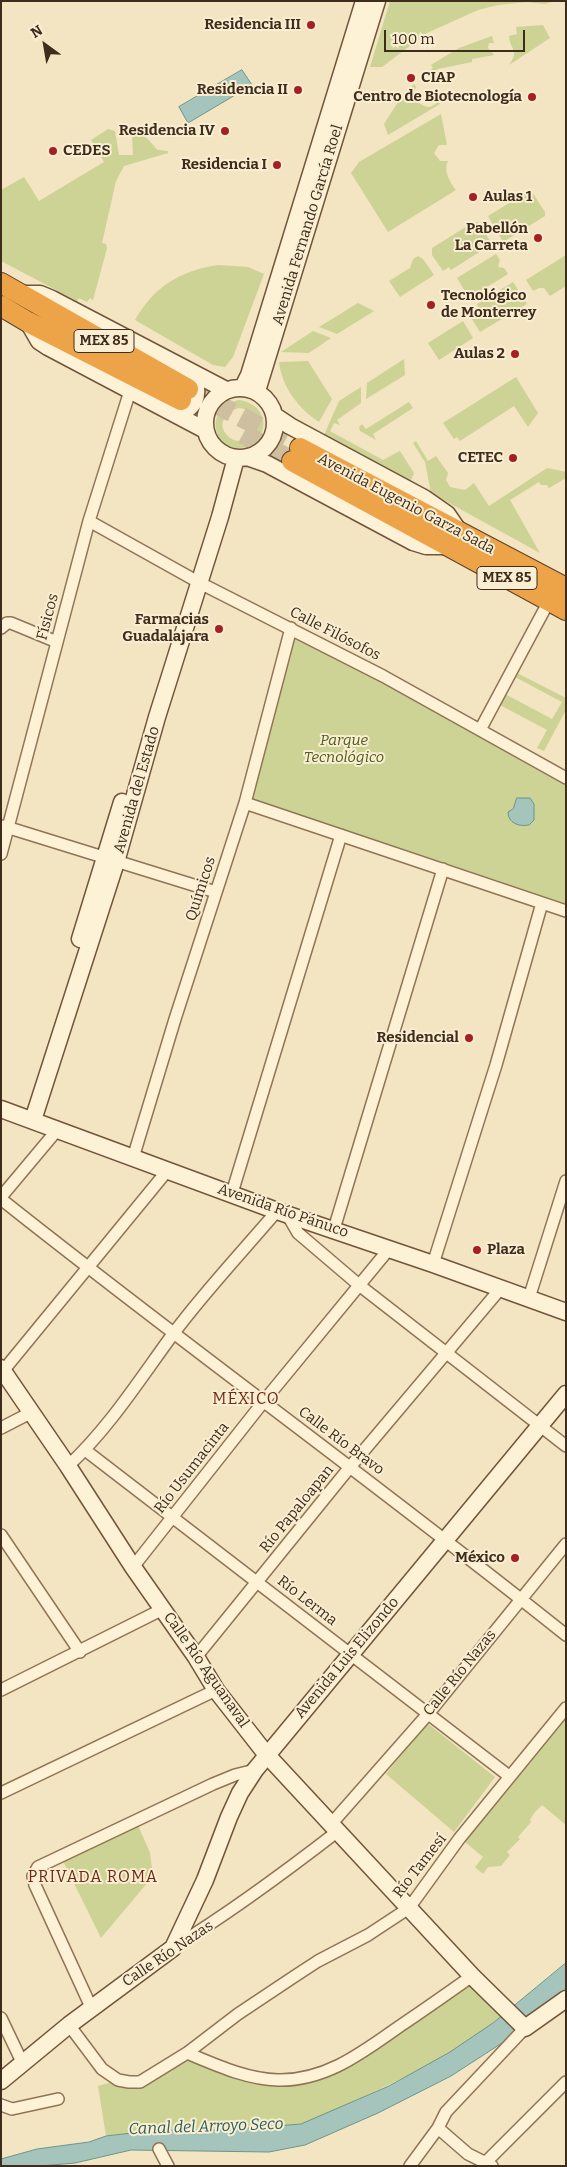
<!DOCTYPE html>
<html>
<head>
<meta charset="utf-8">
<style>
	body { margin:0 }
	#map { position:relative; width:567px; height:2167px; overflow:hidden; background:#f3e4c2; font-family:Bitter,serif }
	canvas { display:block }
	.frame { position:absolute; inset:0; border:2px solid #3e2c1c; pointer-events:none }
	.north { position:absolute; left:20px; top:20px; width:50px; height:50px; -webkit-text-stroke:4px #faeed2; paint-order:stroke; rotate:328deg; font-size:14px; font-weight:700; line-height:20px; text-align:center; color:#3e2c1c }
	.north::after { content:''; display:block; margin:auto; width:18px; height:22px; background:#3e2c1c; clip-path:polygon(50% 0,100% 100%,50% 72%,0 100%) }
	.scale { position:absolute; left:384px; top:30px; width:141px; height:22px; box-sizing:border-box; border:2px solid #3e2c1c; border-top:0; padding-left:6px; font-size:15px; line-height:18px; white-space:nowrap; color:#3e2c1c; -webkit-text-stroke:4px #faeed2; paint-order:stroke }
</style>
</head>
<body>
<div id="map">
<canvas width="567" height="2167"></canvas>
<div class="frame"></div>
<div class="north">N</div>
<div class="scale">100 m</div>
</div>
<script>
const ctx = document.querySelector('canvas').getContext('2d');
ctx.lineJoin = 'round';
function fillPath(path, color) { ctx.fillStyle = color; ctx.fill(path, 'evenodd'); }
function strokePath(path, color, width, dash) { ctx.strokeStyle = color; ctx.lineWidth = width; ctx.lineCap = dash ? 'butt' : 'round'; ctx.setLineDash(dash || []); ctx.stroke(path); }
function drawText(font, color, halo, rows, align = 'center') {
  ctx.font = font + ' Bitter,serif'; ctx.lineWidth = 4; ctx.setLineDash([]); ctx.textBaseline = 'middle'; ctx.strokeStyle = halo; ctx.fillStyle = color; for (const [text, x, y, turn = 0] of rows) {
    ctx.save(); ctx.translate(x, y); ctx.rotate((+turn || 0) * Math.PI / 180); ctx.textAlign = isNaN(turn) ? turn : align; if (halo) ctx.strokeText(text, 0, 0); ctx.fillText(text, 0, 0); ctx.restore();
  }
}
fillPath(new Path2D(`
	M390,1H555L545,4L527,2L498,5L478,10L427,33L382,67H370Z
	M543,25L550,38L509,65C520,50 510,50 509,36L517,34L516,27Z
	M492,36L494,43H489L488,48L494,55L472,59V62L438,69L433,74L435,81L431,80L427,73L433,68L431,65L459,48Z
	M414,84L416,87C411,97 418,106 430,107L439,102L440,104L388,135L384,124L400,99Z
	M441,114L447,145H439L434,153L440,161H448C443,171 450,182 456,190L388,232L351,173L359,162Z
	M108,129L115,131L119,155H133L132,134C147,133 149,142 158,150L168,151V153L124,166L116,181L102,243L106,244L107,248L93,300L90,298L87,302L79,298L77,301L1,261V190L24,177L39,201L104,162L91,140Z
	M529,191L532,192L545,212V216L503,242L488,216Z
	M478,222L492,244L451,270L449,267L443,271L432,255V248L472,223Z
	M496,254L500,260L498,267L504,268L508,274L469,298L457,278Z
	M566,255V286L550,296L544,288H539L533,291L526,280Z
	M418,256L423,259L434,275L400,297L389,281L410,268L413,259Z
	M218,265L248,267L264,274L233,357L225,367L213,365L135,320C154,287 179,271 218,265Z
	M513,282L527,304L480,332L472,319L478,315L479,309L477,304Z
	M358,303L374,311L337,334L319,327Z
	M463,321L473,338L439,360L428,343Z
	M313,331L331,338L309,353L281,352Z
	M404,359L405,375L366,399L367,383Z
	M308,361L332,399L319,422C298,408 282,387 279,362Z
	M516,377L538,413L528,427L514,406L460,441L457,437L454,439L443,423Z
	M361,387V403L337,420L340,425L334,423L330,431L383,460L400,451L414,473L410,482L324,435L339,401Z
	M239,400C255,402 268,415 262,432C259,440 253,445 246,447C214,456 201,408 239,400ZM239,408C275,412 245,458 226,434C217,423 227,411 239,408Z
	M409,402L413,408L373,434L376,440L360,431L359,427L362,424L366,429Z
	M416,441L428,461L436,456L448,473L446,480L450,487L465,490L474,483L489,506L547,468L566,472V478L549,488L547,485H541L539,482L510,500L540,553L431,493L425,462L413,443Z
	M291,628L566,778V909L245,803Z
	M517,673L566,698V710L544,751L537,748L547,730L500,705L505,694L552,719L562,702L515,677Z
	M566,1717V1825L542,1805L534,1813L530,1820L531,1822L518,1837L520,1839L507,1852L510,1855L501,1866L488,1867L483,1874L475,1867L483,1857L465,1842Z
	M427,1723L495,1777L454,1832L386,1774Z
	M137,1823L150,1853L153,1876L101,1938L63,1861Z
	M472,1976L507,2011C459,2053 401,2079 344,2106C330,2112 314,2122 298,2124C252,2131 205,2127 159,2130C141,2131 123,2134 106,2136L98,2086L118,2080L129,2082L187,2053L279,2080L331,2070Z`), '#ccd394');
const water = new Path2D(`
	M242,70L252,85L188,123L179,107Z
	M517,798H530L534,804V820L529,825C519,827 508,823 508,812L513,809Z
	M566,1963V1992L502,2043L451,2076L378,2113L305,2145L269,2152L131,2150L75,2163L40,2166H1V2159L37,2149L89,2142L106,2136L158,2130H226L301,2124L389,2086L450,2052L493,2023Z`);
fillPath(water, '#a5c5bc');
strokePath(water, '#6a958a', 1);
strokePath(new Path2D(`
	M188,389L300,448
	M243,434L292,461`), '#cfbfa1', 20, [20, 10]);
const street = new Path2D(`
	M89,521L200,583L383,676L566,778
	M1,628L7,623H11L57,642
	M480,730L549,601
	M245,803L566,911
	M3,826L216,892
	M1,854L89,521L130,391
	M133,1158L175,1019L245,803L291,628
	M232,1193L341,835
	M1,1197L58,1129
	M1,1199C187,1347 380,1486 566,1635
	M287,1214L298,1233L359,1285L566,1446
	M334,1229L443,869
	M433,1264L496,1065L542,903
	M529,1298L566,1181
	M3,1371L167,1171
	M1,1428L32,1412
	M85,1450L509,1776
	M68,1466C109,1428 140,1379 173,1334C205,1291 242,1252 277,1211
	M1,1535L80,1652
	M133,1567L264,1401L389,1249
	M196,1657L350,1467L501,1288
	M1,1690L163,1609
	M1,1793L216,1690
	M332,1823L428,1714L566,1544
	M174,1947C231,1912 285,1872 338,1831
	M91,2007L35,1885L33,1876L38,1867L213,1784L235,1775L255,1770
	M1,2018L22,2062
	M69,2025L102,2069L118,2080L129,2082H140L187,2053L238,2014L295,1976L318,1961L368,1935L409,1908L459,1839L566,1708
	M187,2053C216,2065 246,2079 278,2080C326,2081 363,2052 400,2026C424,2010 448,1993 472,1976
	M1,2105L12,2109L58,2099
	M438,2128L468,2154L492,2166
	M159,2149L168,2166
	M486,2162L566,2082
	M410,2166L438,2128L446,2112L525,2028`);
const secondary = new Path2D(`
	M24,294H40L52,299L226,390
	M28,322L39,341L48,347L205,430
	M243,387L249,375L364,1
	M205 423a35 35 0 1 1 70 0a35 35 0 1 1-70 0Z
	M257,391L377,1
	M171,412C196,413 201,394 192,374
	M275,416L290,426L424,498L447,514L458,530
	M247,457L267,464L413,542L426,546H448
	M80,939L122,802
	M1,1109L277,1211L433,1264L566,1312
	M33,1120L116,862L157,717L220,517L236,458
	M1,1368L68,1466L133,1567L196,1657L216,1690L266,1754L472,1976L525,2028L566,1999
	M1,2081L69,2025L173,1948L205,1880L229,1817L240,1793L255,1770L566,1394`);
const highway = new Path2D(`
	M1,283L188,389
	M1,306L28,322L181,400
	M300,448L566,588
	M292,461L566,610`);
strokePath(street, '#907456', 14);
strokePath(secondary, '#725539', 19);
strokePath(highway, '#5d422b', 22);
strokePath(street, '#fdf1d6', 11);
strokePath(secondary, '#fdf1d6', 16);
strokePath(highway, '#eda348', 20);
for (const [x, y, r, color] of [
	[311,25,5,"#a71f21"],
	[411,78,5,"#a71f21"],
	[298,90,5,"#a71f21"],
	[532,97,5,"#a71f21"],
	[225,131,5,"#a71f21"],
	[53,151,5,"#a71f21"],
	[277,165,5,"#a71f21"],
	[473,197,5,"#a71f21"],
	[538,238,5,"#a71f21"],
	[431,305,5,"#a71f21"],
	[515,354,5,"#a71f21"],
	[513,458,5,"#a71f21"],
	[219,629,5,"#a71f21"],
	[469,1038,5,"#a71f21"],
	[477,1250,5,"#a71f21"],
	[515,1558,5,"#a71f21"]
]) { const dot = new Path2D(); dot.arc(x, y, r, 0, 2 * Math.PI); ctx.fillStyle = color; ctx.fill(dot); strokePath(dot, '#faeed2', 2); }
for (const [x, y, w] of [
	[104,341,60],
	[507,578,60]
]) { const box = new Path2D(); box.roundRect(x - w / 2, y - 11.5, w, 23, 4); ctx.fillStyle = '#faeed2'; ctx.fill(box); strokePath(box, '#3e2c1c', 1); }
drawText('bold 14px', '#3e2c1c', null, [
	["MEX 85",104,341],
	["MEX 85",507,578]
]);
drawText('bold 15px', '#3e2c1c', '#faeed2', [
	["Residencia III",301,25],
	["CIAP",421,78,"left"],
	["Residencia II",288,90],
	["Centro de Biotecnología",522,97],
	["Residencia IV",215,131],
	["CEDES",63,151,"left"],
	["Residencia I",267,165],
	["Aulas 1",483,197,"left"],
	["Pabellón",528,229],
	["La Carreta",528,246],
	["Tecnológico",441,296,"left"],
	["de Monterrey",441,313,"left"],
	["Aulas 2",505,354],
	["CETEC",503,458],
	["Farmacias",209,620],
	["Guadalajara",209,637],
	["Residencial",459,1038],
	["Plaza",487,1250,"left"],
	["México",505,1558]
], 'right');
drawText('15px', '#3e2c1c', '#faeed2', [
	["Avenida Fernando García Roel",308,225,-73],
	["Avenida Eugenio Garza Sada",406,504,28],
	["Físicos",48,617,-75],
	["Calle Filósofos",335,634,27],
	["Avenida del Estado",137,790,-74],
	["Químicos",201,889,-72],
	["Avenida Río Pánuco",283,1211,19],
	["Calle Río Bravo",341,1441,37],
	["Río Usumacinta",192,1468,-52],
	["Río Papaloapan",297,1509,-51],
	["Río Lerma",307,1601,38],
	["Avenida Luis Elizondo",347,1658,-50],
	["Calle Río Aguanaval",206,1670,55],
	["Calle Río Nazas",460,1673,-51],
	["Río Tamesí",420,1866,-52],
	["Calle Río Nazas",168,1954,-34]
]);
drawText('italic 15px', '#4e5d20', '#faeed2', [
	["Parque",344,741],
	["Tecnológico",344,758]
]);
ctx.letterSpacing = '1px';
drawText('16px', '#702816', '#faeed2', [
	["MÉXICO",246,1400],
	["PRIVADA ROMA",93,1878]
]);
ctx.letterSpacing = '0px';
drawText('italic 16px', '#2a5f5b', '#faeed2', [
	["Canal del Arroyo Seco",206,2127,-2]
]);
</script>
</body>
</html>
